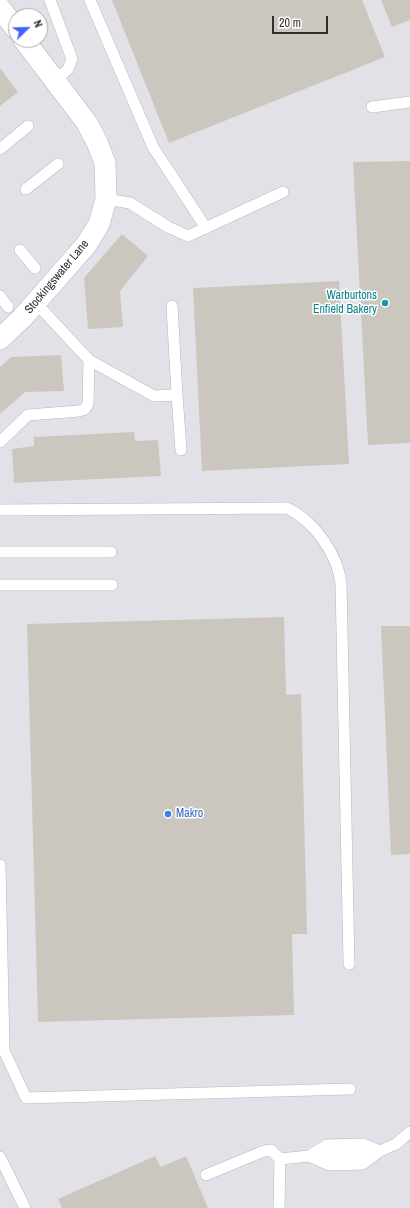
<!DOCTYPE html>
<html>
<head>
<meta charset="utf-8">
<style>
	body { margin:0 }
	#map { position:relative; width:410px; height:1208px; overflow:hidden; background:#efe9e1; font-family:"Archivo Narrow",sans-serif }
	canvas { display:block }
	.north { position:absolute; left:8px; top:8px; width:40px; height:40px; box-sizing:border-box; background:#fff; border:1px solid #ababab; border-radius:50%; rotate:67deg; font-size:11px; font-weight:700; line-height:16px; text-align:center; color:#2e2e2e }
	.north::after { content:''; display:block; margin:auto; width:14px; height:18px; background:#4264fb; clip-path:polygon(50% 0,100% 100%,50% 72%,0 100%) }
	.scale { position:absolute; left:272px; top:16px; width:56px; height:18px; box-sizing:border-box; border:2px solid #2e2e2e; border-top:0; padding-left:5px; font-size:12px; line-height:14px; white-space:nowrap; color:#2e2e2e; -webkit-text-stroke:3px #fff; paint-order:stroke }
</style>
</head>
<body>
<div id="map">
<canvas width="410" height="1208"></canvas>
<div class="north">N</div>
<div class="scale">20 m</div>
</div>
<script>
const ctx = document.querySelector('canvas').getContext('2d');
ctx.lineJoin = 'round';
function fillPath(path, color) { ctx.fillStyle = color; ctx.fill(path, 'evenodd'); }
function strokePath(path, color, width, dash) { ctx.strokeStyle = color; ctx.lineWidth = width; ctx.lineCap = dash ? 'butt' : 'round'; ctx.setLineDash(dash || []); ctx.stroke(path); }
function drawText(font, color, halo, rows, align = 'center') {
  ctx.font = font + ' "Archivo Narrow",sans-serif'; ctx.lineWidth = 3; ctx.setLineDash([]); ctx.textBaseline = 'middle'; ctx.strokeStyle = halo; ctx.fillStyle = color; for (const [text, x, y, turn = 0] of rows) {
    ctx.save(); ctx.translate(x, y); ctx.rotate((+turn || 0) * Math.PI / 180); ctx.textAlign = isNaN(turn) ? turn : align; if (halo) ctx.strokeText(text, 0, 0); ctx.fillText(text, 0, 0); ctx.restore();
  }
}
fillPath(new Path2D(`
	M0,0H410V1208H0ZM16,16H40V40H16Z`), '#e3e1e8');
fillPath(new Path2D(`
	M112,0H362L385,57L169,143Z
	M381,0H410V20L392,27Z
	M0,68L18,92L0,106Z
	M410,161V443L368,445L353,162Z
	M122,234L148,256L120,291L123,327L88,329L84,278Z
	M339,281L349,464L202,471L193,288Z
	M61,355L64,391L25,392L0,414V367L11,357Z
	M134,432L135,441L158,440L161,476L14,483L12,449L34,446V437Z
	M284,617L286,695L301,694L307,934H292L294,1015L38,1022L27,624Z
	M381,626H410V854L391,855Z
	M155,1156L161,1167L186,1156L208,1208H62L58,1199Z`), '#cbc7bf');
const lane = new Path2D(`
	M50,0L72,59L68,69L55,81
	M90,0L153,147L206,228
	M372,107L410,102
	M0,149L28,126
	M26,189L58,164
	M106,199L130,203L168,227L188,236L283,192
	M20,250L35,268
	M0,296L8,307
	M89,360L154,396L177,395L172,306
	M177,395L181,450
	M0,442L28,415L79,411L85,409L88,404L89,360L36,303
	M0,510L287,508C314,521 337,553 341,583L349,964
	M0,552H111
	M0,585H112
	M0,865L4,1049
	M0,1042L26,1098L350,1089
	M362,1144L380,1151L363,1164L329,1165L309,1156L327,1145Z
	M0,1157L25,1208
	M280,1159L309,1156L362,1155L380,1151L396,1144L410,1132
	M206,1175L264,1151L271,1150L280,1159L279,1208`);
const street = new Path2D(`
	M0,8L16,29
	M0,339L22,318L86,245L99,224L106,199L105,163L97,142L87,123L24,40`);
strokePath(lane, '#b4b7c1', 12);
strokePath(street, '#b4b7c1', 22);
strokePath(lane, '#fff', 11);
strokePath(street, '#fff', 21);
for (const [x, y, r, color] of [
	[385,303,4,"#0f9aa8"],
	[168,814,4,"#3f7fe0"]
]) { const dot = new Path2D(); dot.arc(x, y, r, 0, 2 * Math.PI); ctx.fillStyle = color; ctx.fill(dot); strokePath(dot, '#fff', 1.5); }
drawText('12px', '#2e2e2e', '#fff', [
	["Stockingswater Lane",57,277,-50]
]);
drawText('12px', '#0d838f', '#fff', [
	["Warburtons",377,296],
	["Enfield Bakery",377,310]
], 'right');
drawText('12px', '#366cbe', '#fff', [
	["Makro",176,814]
], 'left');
</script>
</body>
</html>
